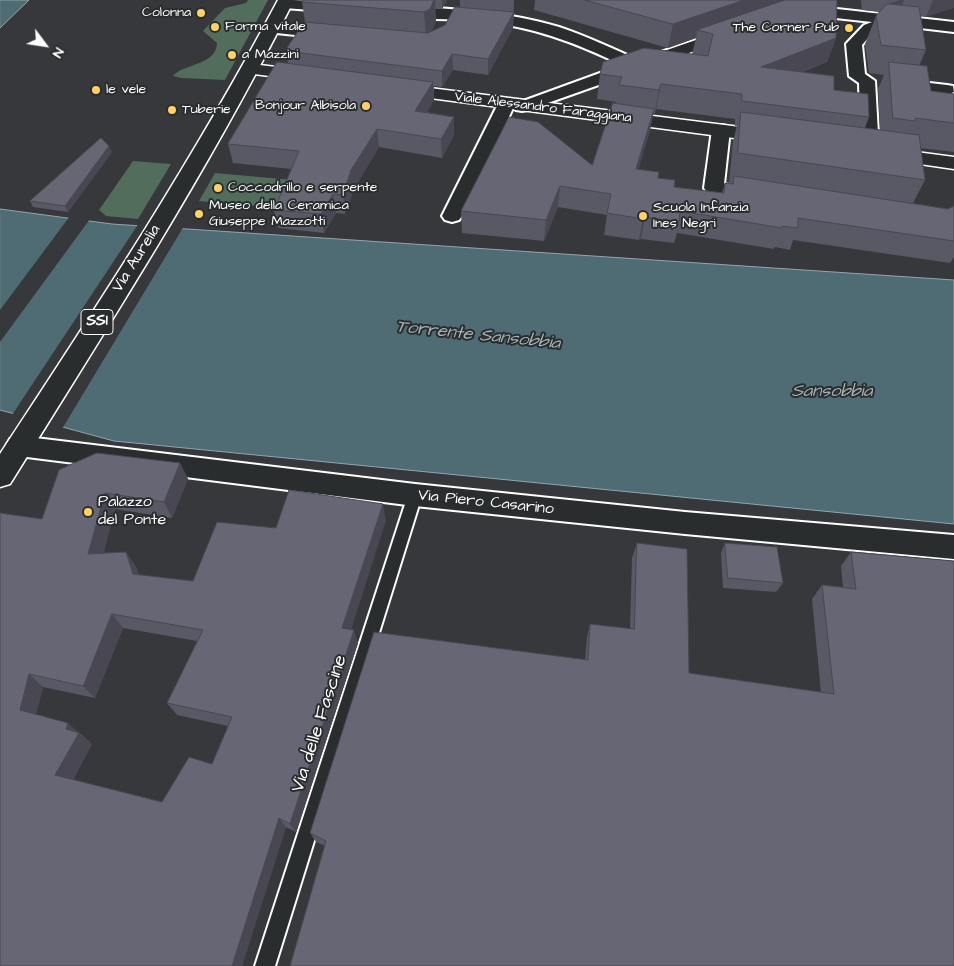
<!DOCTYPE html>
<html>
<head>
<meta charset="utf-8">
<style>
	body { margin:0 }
	#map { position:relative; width:954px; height:966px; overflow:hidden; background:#36383c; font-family:"Architects Daughter",sans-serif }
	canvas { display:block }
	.north { position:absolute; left:20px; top:20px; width:50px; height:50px; -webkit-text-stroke:4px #2a2d2e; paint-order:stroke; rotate:121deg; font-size:14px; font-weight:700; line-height:20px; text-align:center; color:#fff }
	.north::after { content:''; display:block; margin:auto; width:18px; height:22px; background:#fff; clip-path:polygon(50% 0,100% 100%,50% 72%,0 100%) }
</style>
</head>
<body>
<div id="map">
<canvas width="954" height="966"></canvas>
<div class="north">N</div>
</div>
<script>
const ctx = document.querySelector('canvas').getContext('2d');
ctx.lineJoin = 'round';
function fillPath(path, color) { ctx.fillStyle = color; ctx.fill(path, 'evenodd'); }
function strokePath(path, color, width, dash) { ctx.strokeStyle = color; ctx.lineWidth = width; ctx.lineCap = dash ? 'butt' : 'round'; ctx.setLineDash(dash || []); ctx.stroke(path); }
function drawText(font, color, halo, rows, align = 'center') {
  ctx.font = font + ' "Architects Daughter",sans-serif'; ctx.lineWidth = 4; ctx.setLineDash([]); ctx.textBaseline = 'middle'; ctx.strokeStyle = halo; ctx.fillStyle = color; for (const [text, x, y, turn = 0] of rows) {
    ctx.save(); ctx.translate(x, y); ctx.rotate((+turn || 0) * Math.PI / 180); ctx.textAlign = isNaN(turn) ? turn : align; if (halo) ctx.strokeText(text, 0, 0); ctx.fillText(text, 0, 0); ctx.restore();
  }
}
fillPath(new Path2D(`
	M248,0H268L225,80L181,78L173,76C184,63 216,66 217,43L203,31L225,8L246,3Z
	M133,161L171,164L138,219L106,216L99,210Z
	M215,173L293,180L279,208L199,201Z`), '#536d5c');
const water = new Path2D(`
	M0,0H29L0,28Z
	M0,209L112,224L954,280V524L114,441L0,410Z`);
fillPath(water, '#4f6b73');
strokePath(water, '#95a6ab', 1);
fillPath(new Path2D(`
	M70,216L90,219L0,342V310Z
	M139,223L184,226L62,429L12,415Z`), '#36383c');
const lane = new Path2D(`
	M415,489L420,491L422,495L275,966H255L408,495L410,491Z`);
const street = new Path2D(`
	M293,0L338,2L343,4L346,7L343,10L338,12L284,8L279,7L277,4L282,0Z
	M765,0H787L801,5L954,22V32L894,25L874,31L862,45L865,74L875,81L879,151L877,155L870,157L863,155L861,151L859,83L849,76L846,44L864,25L872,22L799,14L767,3Z
	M399,6C453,9 507,11 559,27C586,36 612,48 638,60L722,31H734L736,34L734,37L528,110L522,111L516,110L514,106L462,216L459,220L452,222L445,220L442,216L500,100L506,99L512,100L515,104L622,65C574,42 532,26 477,21C450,18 420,21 394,14L391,11L394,8Z
	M272,24L333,29L339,31L341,34L339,37L333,39L267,32L264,29L267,26Z
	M895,79L947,85L953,86L954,92L947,95L889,88L887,84L889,80Z
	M721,125L727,126L730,130L724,184L764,191L767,195L764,199L757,201L714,194L707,192L704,188L712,130L715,126Z
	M19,436L415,484L685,512L954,535V559L685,534L415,506L19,456L10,453L6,446L10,439Z`);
const secondary = new Path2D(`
	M252,64L308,71L314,72L317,76L314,80L308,81L246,73L243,69L246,65Z
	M398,84L772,131L779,133L781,137L779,141L772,143L392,93L389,89L392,85Z
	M886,148L954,157V169L879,158L876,154L879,150Z`);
const primary = new Path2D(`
	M278,0H294C210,168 109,325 10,484L0,487V454C98,305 195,157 278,0Z`);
strokePath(lane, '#fff', 4);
strokePath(street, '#fff', 4);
strokePath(secondary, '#fff', 3);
strokePath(primary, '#fff', 3);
fillPath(lane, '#2a2d2e');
fillPath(street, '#2a2d2e');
fillPath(secondary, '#2a2d2e');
fillPath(primary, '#2a2d2e');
fillPath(new Path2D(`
	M303,0H447L442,9H435L436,22L431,32L445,25L460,8V0H514L513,28L488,75L453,70L442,87L434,86V100L427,112L454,117V135L442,158L379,147L354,189L345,214L336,213L324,233L278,228L274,210L291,169L233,163L228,144L288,63L285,51L305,22L302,2Z
	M535,0H783L779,2L836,38L827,62L803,72L834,90L869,117L865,128L880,130L878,89L884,75L869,73L865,44L876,16L879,12L862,10L861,0H954L926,17L921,16L926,50L919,66L931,91L954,94V152L920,148L925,180L913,203L948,209L954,206V257L950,263L793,240L790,250L775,247L774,249L677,233L674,243L641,239L639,240L604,235L607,215L558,207L544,241L462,233L461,211L592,165L616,102L597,99L600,74L692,54L696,38L668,48L534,10ZM656,109L735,119V126H737L733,141L729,183H732H725L722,193L674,187L658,178L638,170L650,130L653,115H654Z
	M112,152L68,212L33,207L30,201Z
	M180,463L188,479L172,518L115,509L103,553L126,552L136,567L139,575L193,581L276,528L386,520L351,629L358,643L296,832L286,827L242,966H0L42,519L59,470ZM123,628L197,641L167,703L177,715L228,726L212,764L162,802L73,780L92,744L81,734L36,714L43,687L95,698Z
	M637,543L689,673L821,693L812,599L822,585L843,587L841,566L851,552L954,966L325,846L316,842L310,833L585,660L587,637L590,624L630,629L632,558Z
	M725,543L783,583L776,592L723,588L721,553Z`), '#595865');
fillPath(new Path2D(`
	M434,0H435L436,22L431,32L426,35L424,12Z
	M442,0H447L442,9Z
	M744,0H783L767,8L697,30L696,38L668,48L673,24Z
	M902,0H904L893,27L890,4Z
	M933,0H954V8L926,17Z
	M514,12L513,28L488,75V59Z
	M836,38L827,62L753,92L761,67Z
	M452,54L453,70L442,87V71Z
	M433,82L434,100L416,129L415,111Z
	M661,84L656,109L654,115L659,90Z
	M654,109L650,130L632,191L636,169Z
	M454,117V135L442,158L441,139Z
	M377,129L379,147L354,189L345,214L343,195L351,170Z
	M109,146L112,152L68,212L65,206Z
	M560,186L558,207L544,241L546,220Z
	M333,194L336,213L324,233L321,214Z
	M645,217L641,239L639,240L643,219Z
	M180,463L188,479L172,518L164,502Z
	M105,493L115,509L100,568L88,554Z
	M383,504L386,520L347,642L342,628Z
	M126,552L136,567L143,589L133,574Z
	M112,614L123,628L95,698L83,686Z
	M354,630L358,643L296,832L290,824Z
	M29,674L43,687L34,721L20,710Z
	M68,723L92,744L70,785L55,775L66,729Z
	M279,818L286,827L242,966H232Z`), '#484752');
const building = new Path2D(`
	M303,0H434L430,9L424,12L302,2Z
	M585,0H744L673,24Z
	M785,0H837L836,38L761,67L834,76V90L868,94L869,117L742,101V94L661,84L659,90L619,85L622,77L600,74L603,62L644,48L708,56L713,34L697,30Z
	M902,0L890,4L919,7L926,50L881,45L876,16L886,5Z
	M455,7L514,12L488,59L452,54L442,71L285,51L304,22L428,33L445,25Z
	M277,62L433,82L415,111L454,117L441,139L377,129L351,170L343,195L333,194L321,214L274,210L299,151L228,144Z
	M889,62L927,66L931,91L954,94V123L915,118V121L893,118Z
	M613,103L654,109L636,169L659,172L658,178L675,180L674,187L724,193L725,183L733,184L734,176L948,209L954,206V241L798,218V228L782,226V228L680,211L679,222L645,217L643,219L607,213L611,194L560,186L546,220L461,211L509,117L538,122L592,165Z
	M741,112L919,135L925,180L738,153Z
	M101,138L109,146L65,206L30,201Z
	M97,453L180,463L164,502L105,493L88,554L126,552L133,574L193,581L217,522L276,528L289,490L383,504L342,628L354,630L290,824L279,818L232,966H0V513L42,519L59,470ZM112,614L203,630L167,703L232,717L212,764L189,757L162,802L55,775L79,733L66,729L68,723L20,710L29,674L83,686Z
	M637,543L687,549L689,673L834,694L822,585L856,589L851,552L954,561V966H290L326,841L310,833L374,632L588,660L590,624L634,629Z
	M725,543L777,547L783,583L728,578Z`);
fillPath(building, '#676675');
strokePath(building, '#484752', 1);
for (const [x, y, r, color] of [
	[201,13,5,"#ffd166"],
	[215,27,5,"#ffd166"],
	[849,28,5,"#ffd166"],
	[232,55,5,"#ffd166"],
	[96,90,5,"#ffd166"],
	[366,106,5,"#ffd166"],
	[172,110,5,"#ffd166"],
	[218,188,5,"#ffd166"],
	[199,214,5,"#ffd166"],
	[643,216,5,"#ffd166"],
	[88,512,5,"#ffd166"]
]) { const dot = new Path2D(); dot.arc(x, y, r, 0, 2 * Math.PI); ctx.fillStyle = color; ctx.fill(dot); strokePath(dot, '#2a2d2e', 2); }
drawText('14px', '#fff', '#2a2d2e', [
	["Colonna",191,13,"right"],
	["Forma vitale",225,27],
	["The Corner Pub",839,28,"right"],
	["a Mazzini",242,55],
	["le vele",106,90],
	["Bonjour Albisola",356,106,"right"],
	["Tuberie",182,110],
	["Coccodrillo e serpente",228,188],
	["Museo della Ceramica",209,206],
	["Giuseppe Mazzotti",209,222],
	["Scuola Infanzia",653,208],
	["Ines Negri",653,224]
], 'left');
drawText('14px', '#fff', '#2a2d2e', [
	["Viale Alessandro Faraggiana",543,108,7]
]);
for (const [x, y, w] of [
	[97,322,32]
]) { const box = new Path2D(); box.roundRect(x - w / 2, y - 12.5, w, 25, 4); ctx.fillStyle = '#2a2d2e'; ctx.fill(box); strokePath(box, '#fff', 1); }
drawText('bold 15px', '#fff', null, [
	["SS1",97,322]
]);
drawText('16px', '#fff', '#2a2d2e', [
	["Via Aurelia",137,259,-58],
	["Via Piero Casarino",486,503,6]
]);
drawText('16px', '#fff', '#2a2d2e', [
	["Palazzo",98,503],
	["del Ponte",98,521]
], 'left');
drawText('italic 18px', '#a7b5b9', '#2a2d2e', [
	["Torrente Sansobbia",478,336,6],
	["Sansobbia",832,392]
]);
drawText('19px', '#fff', '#2a2d2e', [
	["Via delle Fascine",320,724,-72]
]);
</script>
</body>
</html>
